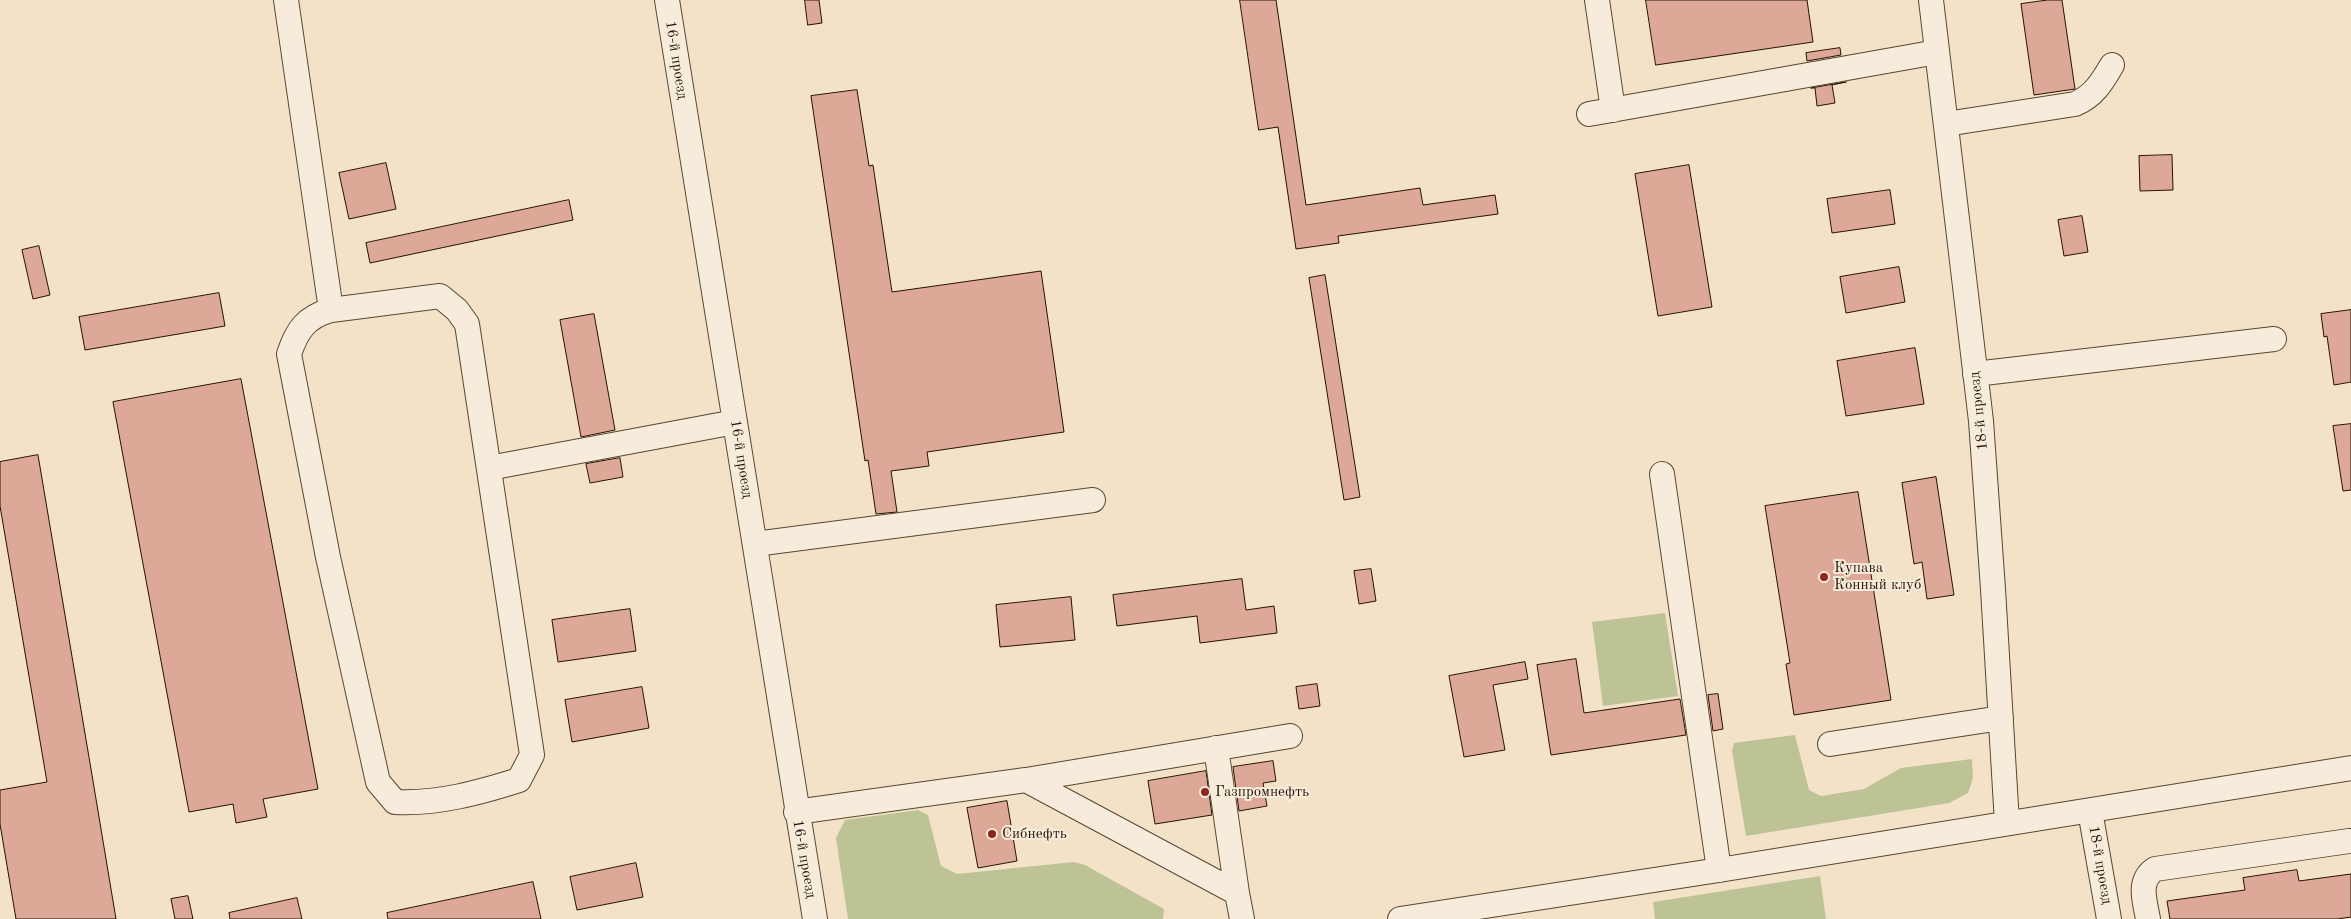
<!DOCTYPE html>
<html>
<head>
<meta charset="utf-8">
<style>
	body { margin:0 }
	canvas { display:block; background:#f3e2c7 }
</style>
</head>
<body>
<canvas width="2351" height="919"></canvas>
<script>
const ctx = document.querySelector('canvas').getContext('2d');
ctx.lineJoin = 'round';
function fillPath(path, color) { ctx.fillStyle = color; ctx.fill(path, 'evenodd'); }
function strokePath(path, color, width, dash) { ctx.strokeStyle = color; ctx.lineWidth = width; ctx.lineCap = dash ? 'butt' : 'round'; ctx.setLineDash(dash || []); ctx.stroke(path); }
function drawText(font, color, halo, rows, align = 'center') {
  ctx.font = font + ' "Old Standard TT",serif'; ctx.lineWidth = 4; ctx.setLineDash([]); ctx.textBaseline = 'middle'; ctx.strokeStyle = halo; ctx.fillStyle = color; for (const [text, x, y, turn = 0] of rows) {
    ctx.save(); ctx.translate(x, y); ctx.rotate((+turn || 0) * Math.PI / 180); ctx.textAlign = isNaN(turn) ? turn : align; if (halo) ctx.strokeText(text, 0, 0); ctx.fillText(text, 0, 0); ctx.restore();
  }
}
fillPath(new Path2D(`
	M1665,613L1678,696L1603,706L1592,622Z
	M1795,735L1809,790L1821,796L1864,789L1901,768L1972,759L1973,778L1968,793L1949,803L1746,836L1732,751L1734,743Z
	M918,810L928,815L941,866L957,874L1074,862L1085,865L1164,909L1163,919H848L836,838L845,820Z
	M1820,876L1826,919H1655L1653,902Z`), '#bdc394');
const building = new Path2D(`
	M805,0H819L822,23L808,25Z
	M1240,0H1276L1306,205L1420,188L1423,205L1495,195L1498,214L1338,236L1339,243L1296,249L1278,127L1259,130Z
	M1646,0H1807L1813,42L1656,65Z
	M2048,0H2062L2075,89L2034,95L2021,4Z
	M1840,48L1841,55L1807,61L1806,53Z
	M1846,82L1832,85L1835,103L1817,106L1815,88H1811Z
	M857,90L869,166L873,165L892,292L1041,271L1064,432L927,452L929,466L891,471L897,512L876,514L868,460L865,461L811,96Z
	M2172,155L2173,190L2140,191L2139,156Z
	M386,163L396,209L349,219L339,173Z
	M1689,165L1712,307L1658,316L1635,174Z
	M1890,190L1895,224L1832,233L1827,199Z
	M569,200L573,220L370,263L366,243Z
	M2082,216L2088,252L2064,256L2058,220Z
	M39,246L50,295L33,299L22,250Z
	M1899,267L1905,302L1846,313L1840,277Z
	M1325,275L1360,497L1344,500L1309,278Z
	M219,293L225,326L85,350L79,317Z
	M2351,310V382L2334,385L2327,336L2324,337L2321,314Z
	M594,314L615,430L581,437L560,320Z
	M1915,348L1924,404L1846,416L1837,361Z
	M241,379L318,789L263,799L267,817L236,823L233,804L189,812L113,402Z
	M2351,424V490L2343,491L2333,426Z
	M38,455L92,775L116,919H16L0,824V790L47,782L0,506V462Z
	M620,458L623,477L590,483L586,464Z
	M1936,477L1954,595L1927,599L1922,562L1914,564L1902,483Z
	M1858,492L1891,700L1794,715L1786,664L1790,663L1765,506Z
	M1371,569L1376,601L1359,604L1354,571Z
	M1242,579L1246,610L1274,606L1277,633L1200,643L1197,616L1117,626L1113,595Z
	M1071,597L1075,640L1000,647L996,605Z
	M630,609L636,651L558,662L552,620Z
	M1576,659L1584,713L1680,699L1686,735L1551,755L1537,665Z
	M1525,662L1528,679L1493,685L1505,750L1464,757L1449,676Z
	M1317,684L1320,706L1299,709L1296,687Z
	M642,687L649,728L572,742L565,700Z
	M1718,694L1723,729L1713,731L1708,695Z
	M1273,761L1276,781L1263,783L1267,806L1239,811L1233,767Z
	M1206,771L1212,815L1155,824L1148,781Z
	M1007,801L1017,861L978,868L967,808Z
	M636,863L643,897L577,910L570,877Z
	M2297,870L2299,881L2351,874V917L2337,919H2170L2167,901L2245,890L2243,878Z
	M533,882L541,919H388L387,913Z
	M188,896L193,919H175L171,899Z
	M297,898L302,919H230L229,913Z`);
fillPath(building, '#dea899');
strokePath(building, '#251300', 1);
const minor = new Path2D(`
	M286,0L331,310
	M667,0L815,919
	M1597,0L1613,110
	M1931,0L1981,421L1993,589L2007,823
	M1589,114L1937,52
	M1946,124L2075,104C2094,96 2102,82 2112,65
	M440,296L457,310L467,324L532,755L519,780C478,793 438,804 395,802L378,782L328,557L289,354C297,330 306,317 331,310Z
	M1975,374L2274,339
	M489,468L735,422
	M1662,474L1719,870
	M755,544L1093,500
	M1830,744L2001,718
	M1216,748L1237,893
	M1026,780L1290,736
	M2090,811L2109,919
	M796,812L1026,780L1237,893L1242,919
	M1400,919L1719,870L2351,768
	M2148,919C2145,901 2137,881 2155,869L2349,841`);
strokePath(minor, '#584732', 26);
strokePath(minor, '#f7ecdb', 24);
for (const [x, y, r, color] of [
	[1824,577,5,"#8f2418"],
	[1205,792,5,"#8f2418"],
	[992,834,5,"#8f2418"]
]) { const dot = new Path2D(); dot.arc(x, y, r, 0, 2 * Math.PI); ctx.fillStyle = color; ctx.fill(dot); strokePath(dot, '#f7ecdb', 2); }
drawText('15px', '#251300', '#f7ecdb', [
	["16-й проезд",676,60,81],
	["18-й проезд",1979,411,-96],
	["16-й проезд",741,459,81],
	["16-й проезд",804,859,80],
	["18-й проезд",2100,865,80]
]);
drawText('15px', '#251300', '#f7ecdb', [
	["Купава",1834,568],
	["Конный клуб",1834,585],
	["Газпромнефть",1215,792],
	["Сибнефть",1002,834]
], 'left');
</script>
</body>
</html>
